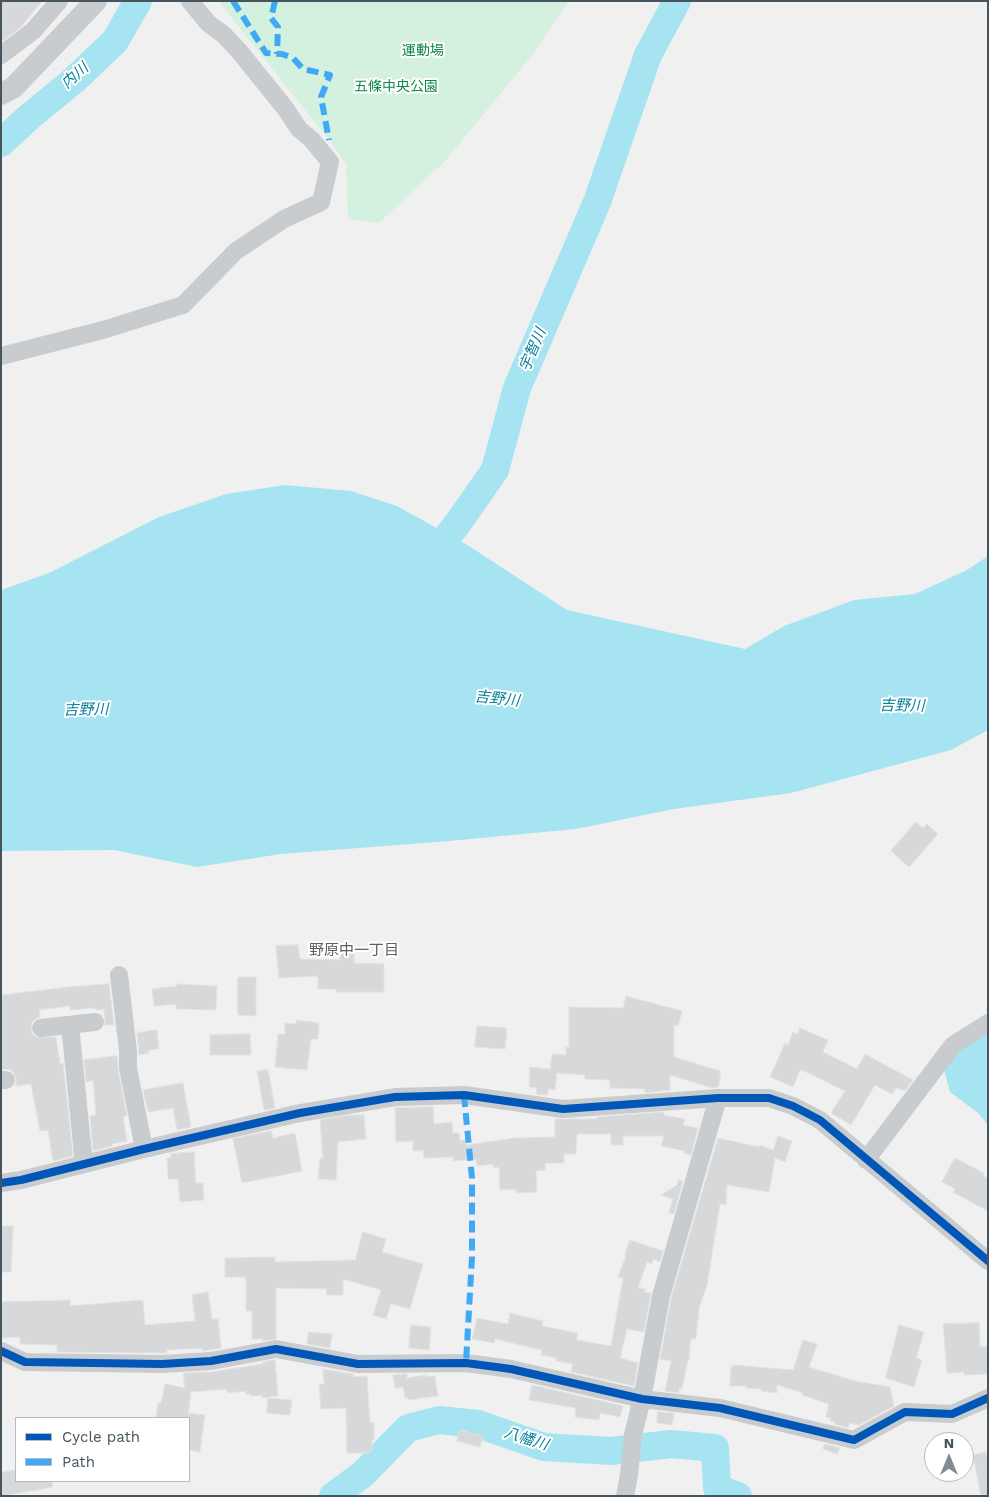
<!DOCTYPE html>
<html>
<head>
<meta charset="utf-8">
<style>
	body { margin:0 }
	#map { position:relative; width:989px; height:1497px; overflow:hidden; background:#f1f0f0; font-family:"Work Sans",sans-serif }
	canvas { display:block }
	.frame { position:absolute; inset:0; border:2px solid #46545e; pointer-events:none }
	.legend { position:absolute; left:15px; top:1417px; width:175px; height:65px; box-sizing:border-box; background:#fff; border:1px solid #b5bbbf; margin:0; padding:6px 9px; list-style:none; font-size:15px; color:#46545e }
	.legend li { display:flex; align-items:center; gap:10px; height:25px }
	.legend b { width:25px; border:1px solid #b5bbbf }
	.north { position:absolute; left:924px; top:1432px; width:50px; height:50px; box-sizing:border-box; background:#fff; border:1px solid #b5bbbf; border-radius:50%; rotate:0deg; font-size:14px; font-weight:700; line-height:20px; text-align:center; color:#46545e }
	.north::after { content:''; display:block; margin:auto; width:18px; height:22px; background:#828b91; clip-path:polygon(50% 0,100% 100%,50% 72%,0 100%) }
</style>
</head>
<body>
<div id="map">
<canvas width="989" height="1497"></canvas>
<div class="frame"></div>
<ul class="legend">
<li><b style="height:6px;background:#0057b8"></b>Cycle path</li>
<li><b style="height:6px;background:#3fa9f5"></b>Path</li>
</ul>
<div class="north">N</div>
</div>
<script>
const ctx = document.querySelector('canvas').getContext('2d');
ctx.lineJoin = 'round';
function fillPath(path, color) { ctx.fillStyle = color; ctx.fill(path, 'evenodd'); }
function strokePath(path, color, width, dash) { ctx.strokeStyle = color; ctx.lineWidth = width; ctx.lineCap = dash ? 'butt' : 'round'; ctx.setLineDash(dash || []); ctx.stroke(path); }
function drawText(font, color, halo, rows, align = 'center') {
  ctx.font = font + ' "Work Sans","Noto Sans JP",sans-serif'; ctx.lineWidth = 4; ctx.setLineDash([]); ctx.textBaseline = 'middle'; ctx.strokeStyle = halo; ctx.fillStyle = color; for (const [text, x, y, turn = 0] of rows) {
    ctx.save(); ctx.translate(x, y); ctx.rotate((+turn || 0) * Math.PI / 180); ctx.textAlign = isNaN(turn) ? turn : align; if (halo) ctx.strokeText(text, 0, 0); ctx.fillText(text, 0, 0); ctx.restore();
  }
}
fillPath(new Path2D(`
	M218,1H569L534,53L445,161L379,223L348,219L346,164L329,140Z`), '#d3f1de');
fillPath(new Path2D(`
	M285,485L351,491L397,506L469,546L567,610L745,649L784,626L854,600L915,594L967,570L988,556V730L951,750L791,793L674,809L576,829L449,841L281,854L197,867L114,850L1,851V590L49,573L159,517L226,494Z
	M988,1031V1125L978,1113L950,1092L944,1070L950,1057Z`), '#a6e4f1');
strokePath(new Path2D(`
	M1,143L29,117L73,81L115,41L138,1
	M425,565L458,523L495,470L517,388L597,202L648,55L677,1
	M333,1496L363,1474L408,1428L439,1420L478,1424L544,1447L611,1451L671,1444L715,1448L717,1488L738,1496`), '#a6e4f1', 28);
const building = new Path2D(`
	M1,1H42L21,27L1,42Z
	M916,822L923,828L927,824L938,834L909,867L891,851Z
	M298,945L300,959L340,960V946H354V963L384,964V992H336V989H318V976L279,978L276,946Z
	M238,977H256V1016L238,1015Z
	M109,984L114,1025H105L104,1009L96,1010L95,1008L70,1010V1006L39,1010L40,1017L34,1020L31,1024L32,1034L36,1037H56L60,1064L63,1063L73,1156L53,1161L48,1130L40,1131L31,1084L15,1086L17,1080L12,1070L1,1069V995L68,987Z
	M177,984L217,986L216,1010L176,1009V1004L154,1006L152,989L177,986Z
	M626,996L682,1011L678,1026L674,1025V1057L720,1071L719,1075L721,1076L718,1087L712,1088L670,1075V1090L645,1093V1089L610,1088L609,1080L585,1079V1075L557,1073L555,1090L548,1089V1095L536,1094L537,1088L529,1087L530,1067L550,1069L552,1054L566,1055V1047H569V1007L623,1008Z
	M296,1020L319,1023L318,1039H311L307,1070L275,1067L278,1034H285V1023L296,1024Z
	M477,1026L507,1028L505,1049L475,1047Z
	M800,1028L828,1040L823,1052L857,1069L865,1054L913,1080L905,1091L896,1088L892,1094L875,1085L851,1125L831,1113L845,1091L804,1071L800,1070L793,1087L770,1077L785,1043L788,1045L793,1032L797,1034Z
	M157,1030L159,1049L148,1050L149,1053L139,1055L137,1033Z
	M250,1034L251,1055H210V1035Z
	M117,1056L118,1070L127,1116L123,1117L127,1141L112,1144V1146L93,1151L90,1116L96,1115L93,1081L86,1082L84,1060Z
	M268,1070L275,1108L264,1110L257,1071Z
	M183,1083L191,1127L177,1130L173,1108L148,1112L143,1090Z
	M433,1107L434,1124L452,1122L453,1133H459L460,1141L465,1140L466,1145L515,1138L555,1137V1119H597V1117L664,1112V1115L685,1119L683,1125L698,1128L691,1155L684,1153L685,1151L661,1146L664,1136H623V1145H611V1134H577L576,1154H564V1163H545V1170L536,1171L537,1192L516,1193V1189L500,1190L499,1167L493,1168V1164L477,1166L476,1159L453,1161V1157L424,1158L423,1150L413,1151V1141L396,1142L395,1108Z
	M349,1115H364L366,1139L338,1142L336,1180L318,1179L320,1158L323,1159L320,1120Z
	M271,1131L273,1138L295,1133L302,1171L242,1183L233,1139Z
	M778,1136L792,1141L785,1162L775,1158L769,1192L727,1185L726,1205L720,1204L707,1285L699,1308L696,1339H691L689,1360H688L682,1389L679,1388V1393L665,1391L671,1361L660,1359L671,1298L718,1138L759,1147L760,1145L773,1150Z
	M194,1152L196,1183H203L204,1200L180,1202L178,1179H168L167,1158H171V1154Z
	M955,1158L984,1173L983,1176L988,1179V1211L953,1192L955,1189L942,1182Z
	M678,1180L683,1181L674,1214L669,1213L673,1199L661,1195L677,1185Z
	M1,1226H13L11,1272H1Z
	M363,1232L386,1239L382,1252L423,1264L410,1309L391,1304L386,1319L373,1315L381,1290L343,1279V1295H326L327,1289L276,1288V1339L263,1341V1339H252V1311H246V1277H225V1258L275,1257V1262L355,1260Z
	M630,1240L663,1251L660,1262L653,1259L652,1264L647,1262L638,1288L645,1289L644,1292L651,1293L644,1332L627,1329L620,1358L638,1363L634,1386L571,1372L573,1364L556,1361L557,1358L541,1355L542,1350L495,1339L494,1343L472,1339L477,1318L508,1324L510,1313L543,1321L542,1326L578,1333L576,1340L611,1346L623,1278L618,1277L626,1256L625,1255Z
	M208,1292L212,1319H218L221,1348L202,1351V1348L167,1350V1353H162L57,1352V1345L20,1344V1337L1,1338V1302L70,1300V1306L143,1300L145,1325L195,1321L192,1295Z
	M979,1323L980,1347L988,1346V1374L964,1375V1372L947,1373L943,1324Z
	M411,1325L431,1327L429,1350L409,1348Z
	M899,1325L924,1332L916,1358L922,1360L914,1387L886,1378Z
	M309,1332L332,1334L330,1348L307,1344Z
	M803,1340L817,1344L809,1367L855,1381L890,1387L894,1406L859,1425L850,1423L848,1428L834,1424L835,1422L830,1421L831,1418L826,1417L829,1404L802,1395L803,1393L777,1385V1393L761,1391V1389L746,1388V1386H730L731,1366H734V1365L793,1370Z
	M275,1360L278,1396L262,1398V1395L251,1396V1394H246L245,1391L227,1393V1389L191,1392L188,1418H156L158,1403H161L165,1384L185,1388L183,1373L212,1372L263,1364V1362Z
	M323,1369L353,1374V1377L367,1376L370,1423H374V1440H372V1451H369V1453H347L346,1408L321,1409L319,1384H324Z
	M407,1374V1378L426,1375V1377L435,1376L438,1396L408,1400V1398H405L403,1387L395,1388L393,1375Z
	M532,1385L623,1406L620,1417L600,1413L599,1420L575,1417L576,1408L529,1400Z
	M268,1398L292,1400L290,1415L267,1413Z
	M658,1412L674,1413L672,1425L657,1423Z
	M189,1413L205,1415L200,1452L189,1450Z
	M460,1430L483,1436L480,1447L457,1441Z
	M825,1444L840,1448L837,1454L823,1449Z
	M986,1452L988,1461V1496H981L973,1455Z
	M16,1470V1481H52L53,1487L1,1496V1473Z`);
fillPath(building, '#d7d8d9');
strokePath(building, '#e2e2e3', 1);
strokePath(new Path2D(`
	M1,55L33,31L59,1
	M1,356L103,330L183,305L236,251L284,219L321,202L330,162L312,140L299,129L285,108L239,51L224,35L208,23L190,1
	M119,975L128,1051V1068L144,1149
	M70,1025L84,1164
	M41,1028L95,1022
	M1,1080H6
	M866,1160L953,1045L988,1023
	M1,1183L21,1180L144,1149L300,1113L395,1097L464,1095L563,1109L718,1098H769L793,1106L820,1120L988,1261
	M1,1351L25,1362L162,1364L211,1361L276,1349L358,1364L466,1363L511,1369L642,1399L720,1408L854,1440L905,1412L952,1414L988,1398
	M625,1496L629,1475L633,1435L642,1399L661,1296L718,1098`), '#c9cccf', 18);
strokePath(new Path2D(`
	M1,94L13,88L96,1`), '#c9cccf', 22);
strokePath(new Path2D(`
	M233,1L266,53L282,54L293,58L303,69L330,75L321,97L329,140
	M275,1L271,18L278,27L277,54
	M464,1095L472,1178V1257L466,1363`), '#3fa9f5', 6, [12, 6]);
strokePath(new Path2D(`
	M1,1183L21,1180L144,1149L300,1113L395,1097L464,1095L563,1109L718,1098H769L793,1106L820,1120L988,1261
	M1,1351L25,1362L162,1364L211,1361L276,1349L358,1364L466,1363L511,1369L642,1399L720,1408L854,1440L905,1412L952,1414L988,1398`), '#0057b8', 8);
drawText('14px', '#118647', '#fff', [
	["運動場",423,51],
	["五條中央公園",396,87]
]);
drawText('italic 15px', '#05819c', '#fff', [
	["内川",75,76,-42],
	["宇智川",533,350,-67],
	["吉野川",497,699,6],
	["吉野川",902,706,1],
	["吉野川",86,710,-1],
	["八幡川",526,1439,17]
]);
drawText('15px', '#5b6065', '#fff', [
	["野原中一丁目",354,951]
]);
</script>
</body>
</html>
